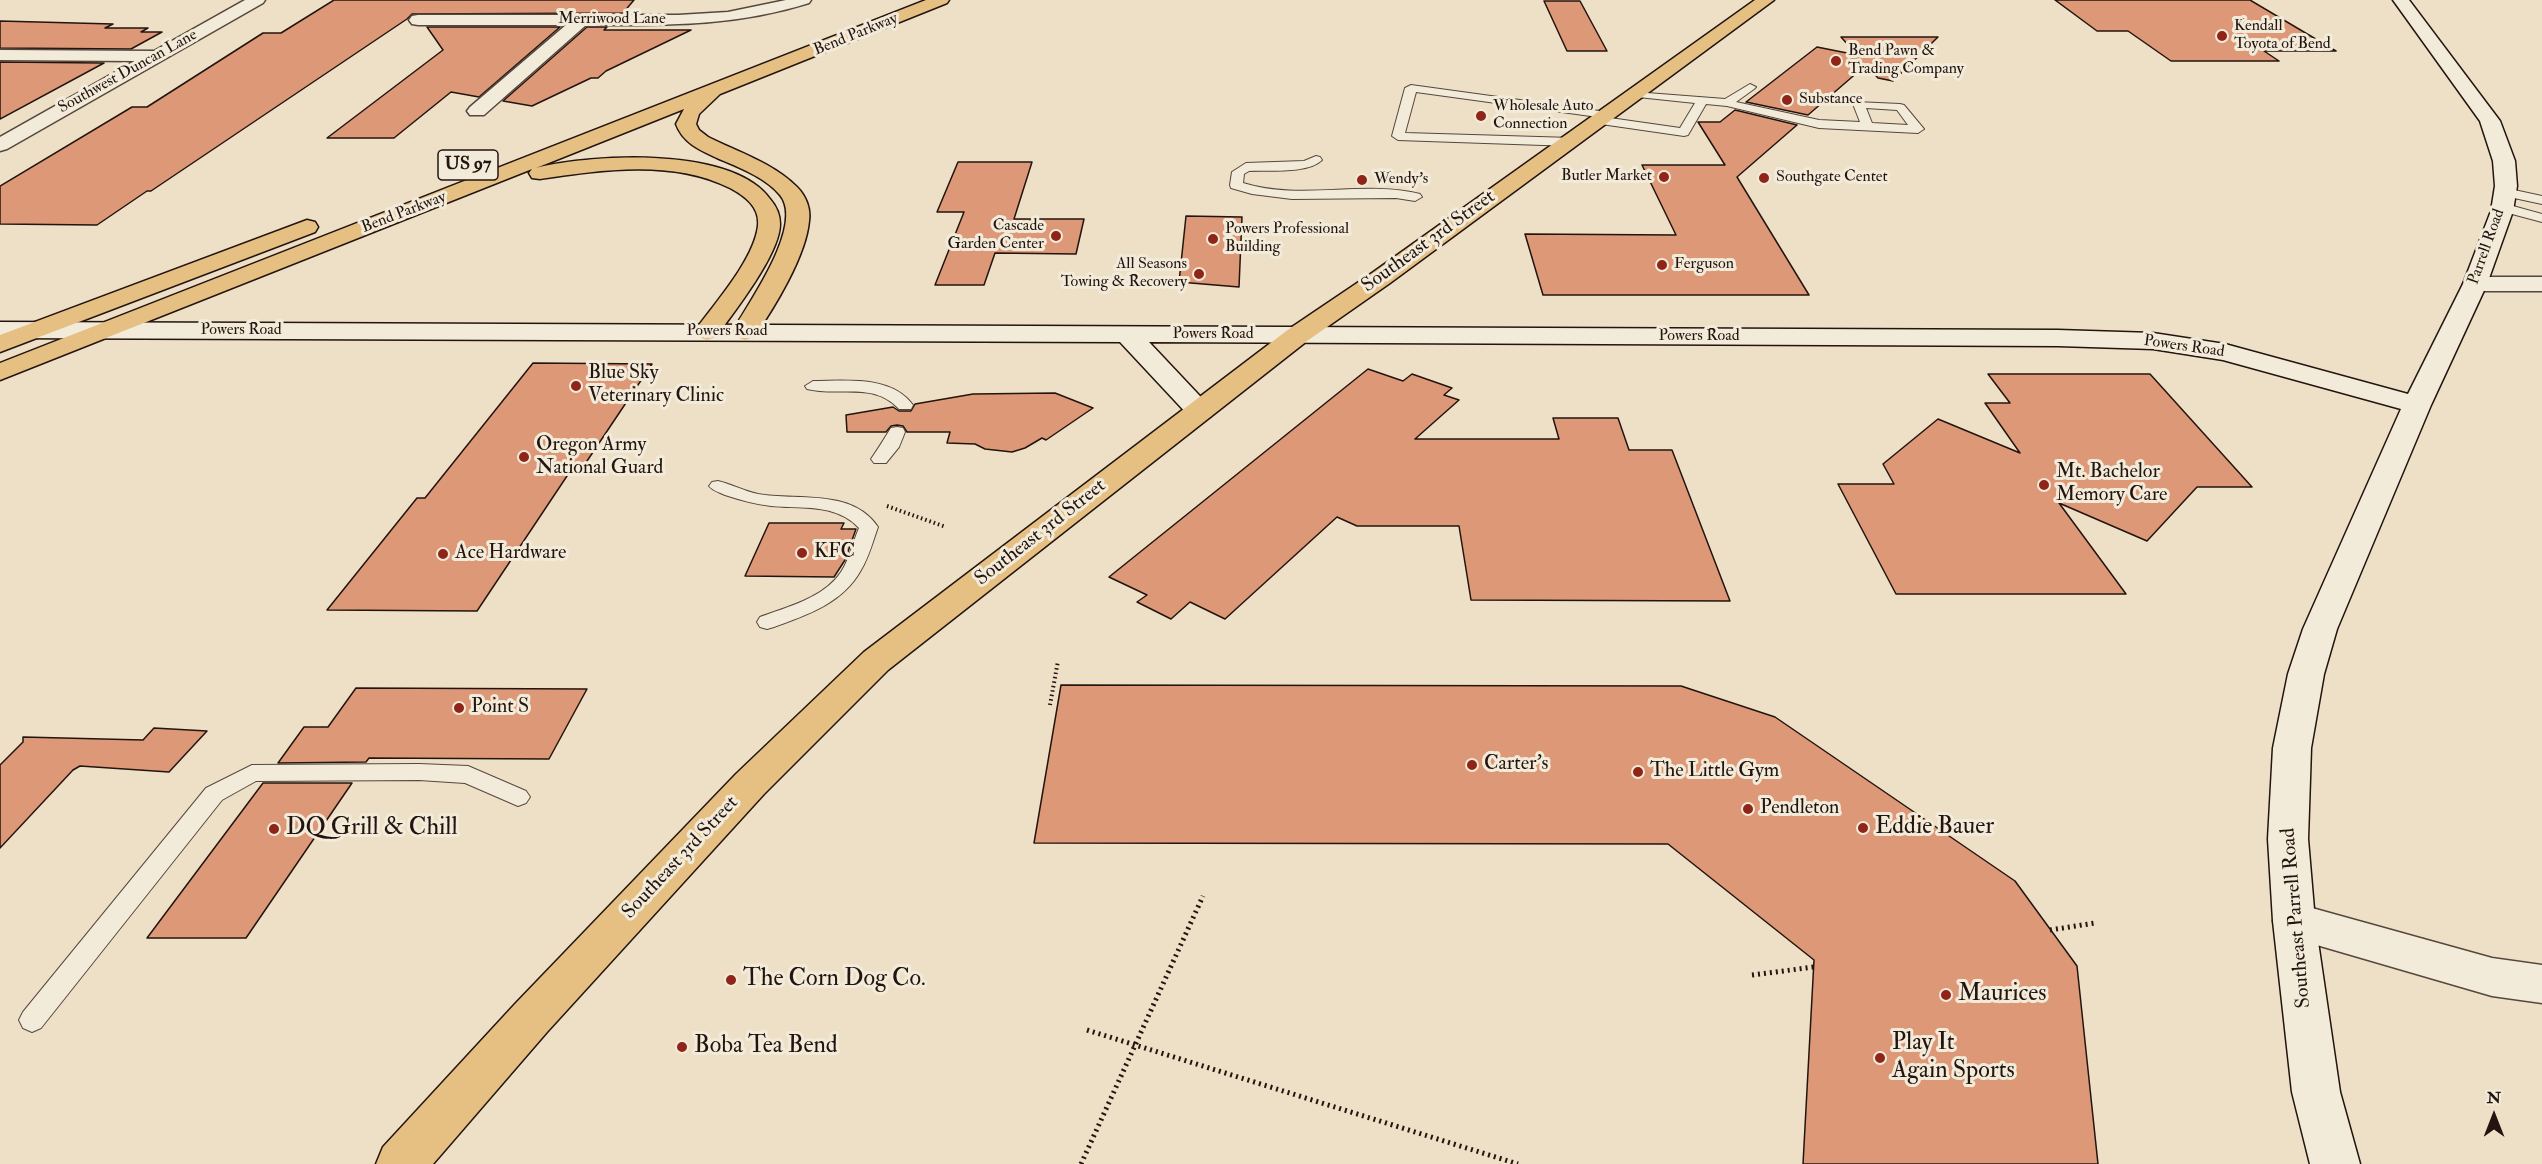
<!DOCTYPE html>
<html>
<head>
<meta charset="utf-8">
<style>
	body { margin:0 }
	#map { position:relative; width:2542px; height:1164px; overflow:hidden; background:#ede0c6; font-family:"IM FELL Double Pica",serif }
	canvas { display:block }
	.north { position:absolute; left:2464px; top:1086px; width:60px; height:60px; -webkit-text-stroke:4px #f3ebda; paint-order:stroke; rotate:0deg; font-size:16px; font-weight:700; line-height:24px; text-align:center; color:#23140f }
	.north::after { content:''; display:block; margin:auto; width:21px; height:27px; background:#23140f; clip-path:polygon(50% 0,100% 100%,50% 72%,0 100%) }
</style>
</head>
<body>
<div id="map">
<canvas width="2542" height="1164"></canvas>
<div class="north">N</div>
</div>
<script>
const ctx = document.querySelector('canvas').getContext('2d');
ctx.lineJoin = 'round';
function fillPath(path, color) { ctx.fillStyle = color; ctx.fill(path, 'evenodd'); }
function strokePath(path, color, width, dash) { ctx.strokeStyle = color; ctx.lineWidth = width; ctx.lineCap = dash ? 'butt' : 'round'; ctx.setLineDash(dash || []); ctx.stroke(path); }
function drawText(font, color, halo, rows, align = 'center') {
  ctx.font = font + ' "IM FELL Double Pica",serif'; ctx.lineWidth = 6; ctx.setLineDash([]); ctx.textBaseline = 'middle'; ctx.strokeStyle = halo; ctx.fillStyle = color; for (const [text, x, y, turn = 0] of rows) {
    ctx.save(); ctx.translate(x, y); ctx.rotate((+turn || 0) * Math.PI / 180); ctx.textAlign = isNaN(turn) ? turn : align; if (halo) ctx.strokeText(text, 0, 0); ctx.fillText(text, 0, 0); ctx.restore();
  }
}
const building = new Path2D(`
	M334,0H634L623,13L412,14L407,19L151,191H147L97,225L0,224V186L132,107H147L263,33H281Z
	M2055,0H2250L2336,51H2264L2279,61H2171L2128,31H2097Z
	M1544,1H1580L1607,51H1567Z
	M0,21L113,24L105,28H148L141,32H162L131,49L0,48Z
	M427,27H560L479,97L451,92L394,138H327L443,50Z
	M587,27H607L604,30H691L606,71L598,78H591L532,106L503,101Z
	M1841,37H1938L1893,81L1878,78L1866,65L1808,115L1746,102L1817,47L1857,55Z
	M0,62L104,63L0,119Z
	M1735,110L1797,125L1737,177L1809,295H1543L1525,234L1676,235L1642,165H1725L1698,122H1720Z
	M958,162H1032L1014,219H1084L1076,254L995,253L984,285H935L964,212H937Z
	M1186,216L1242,217L1239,287L1179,282Z
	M533,363L652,364L581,470H571L477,611L327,610L417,498H425Z
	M1368,369L1403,381L1412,374L1452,388L1444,395L1459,400L1415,439H1559L1553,418H1618L1629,450H1672L1730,601L1471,600L1459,526H1357L1337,517L1225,619L1190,602L1171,619L1137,602L1147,595L1109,577Z
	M1988,374H2150L2252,487H2197L2147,541L2059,503L2126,594H1896L1838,484H1894L1883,464L1938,419L2020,453L1985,403H2010Z
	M1055,393L1093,408L1046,440L1042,438L1025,448L1012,452L985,449L975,444L947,443L950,432H907L903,426L897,425L891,426L886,432H847L846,415L893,407L899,411H911L915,404L973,394Z
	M769,523H844L841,529H856L845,560L834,577L745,576Z
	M1061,685L1681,686L1775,717L2015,881L2077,966L2098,1164H1803L1814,960L1668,844L1034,843Z
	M356,688L587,689L549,759L369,758L366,762L278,763L304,727H328Z
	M154,728L207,731L169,772L80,766L73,770L0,848V765L23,742V737L143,740Z
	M263,783H352L246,938H147Z`);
fillPath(building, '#dc9877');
strokePath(building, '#23140f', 1.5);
const lane = new Path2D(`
	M1750,84L1756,87L1754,89L1736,102L1819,120L1860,122L1853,104L1855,102L1900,104L1904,105L1924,129L1918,133L1819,128L1727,106L1706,104L1688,135L1684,136L1601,124L1595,120L1598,117L1416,92L1405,133L1572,138L1578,142L1572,146L1398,140L1392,136L1405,88L1411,85L1607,112L1613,115L1610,118L1680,128L1695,103L1638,97L1632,94L1634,92L1725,99ZM1866,108L1897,110L1908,125L1872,123Z
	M1316,156L1320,157L1322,160C1308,174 1269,170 1249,171L1244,174L1243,183C1301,201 1363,180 1420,194L1422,197L1415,201L1396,198L1292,199L1252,194L1231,188L1230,185L1232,172L1246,163L1304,161Z
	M2505,188L2542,196V204L2500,195L2499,192Z
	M2502,203L2542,214V222L2497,210L2495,207L2497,204Z
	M813,381C846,381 891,375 913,405L911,409H899C873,381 839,397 807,389L805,386Z
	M897,427L903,428L905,432L899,447L886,463H874L871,459C878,449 884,439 891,428Z
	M718,481C731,484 744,491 758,494C797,501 852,488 878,527C873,541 869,557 861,570C843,603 807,615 774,627L767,629L760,627L757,622L760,617C787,607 824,598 841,572C850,558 853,542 859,528C836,503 801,509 771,506C755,504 740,500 725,495C719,492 713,491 709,486L712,482Z
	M419,764L468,766L526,791L530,797L526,803L518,806L465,783L419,780L256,781L222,800L41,1028L32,1032L23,1028L19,1020L23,1012L206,788L252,765Z`);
const street = new Path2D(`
	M245,0H265L263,3L7,149L0,151V137L135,61L0,60V50L154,51Z
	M786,0H811L809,3C733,27 664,25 586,25L484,115H470L467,111L470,107L566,25H418L412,24L409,20L412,16L418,15H678L728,12Z
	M2475,277H2542V291H2475L2466,289L2463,284L2466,279Z
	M2294,903L2492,958L2542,965V1003L2492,996L2279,934L2273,921L2279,908Z`);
const secondary = new Path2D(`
	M2393,0H2409L2500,121L2515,161L2517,186L2513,211L2487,284L2431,405L2337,629L2324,674L2311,748L2308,839L2315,921L2340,1092L2360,1164H2310L2292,1092L2273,921L2268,839L2273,748L2288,674L2303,629L2401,409L2223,360L2153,349L2058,346L1149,342L1214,411L1210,417L1200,419L1190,417L1120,342L0,338V322L2058,330L2153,333L2225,344L2408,394L2463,284L2491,211L2495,186L2493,161L2480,121Z`);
const primary = new Path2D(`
	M1755,0H1774L1390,283L1307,341L888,670L764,794L547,1032L433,1164H376L383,1147L515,1004L736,774L864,652L1289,329L1372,273Z`);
const highway = new Path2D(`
	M926,0H949L947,3L720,94L699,114L696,124L699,130L708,137C738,152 773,163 797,187C806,196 811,209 809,221C806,256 774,308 754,337L745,340L736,337L732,332C748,304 805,225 780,195C765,177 738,167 717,158C700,150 683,143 676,124L684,109L536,168C592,154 732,146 770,199C776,206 780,214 780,224C780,254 734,312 716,337L707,340L698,337L694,332C714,304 754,260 758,226C760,207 745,196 730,188C672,159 601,170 540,179L532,178L529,173L532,169L0,380V363Z
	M307,220L315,222L318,227L315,232L0,352V335Z`);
strokePath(lane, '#56473d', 2);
strokePath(street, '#56473d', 3);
strokePath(secondary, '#23140f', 3);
strokePath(primary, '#23140f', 3);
strokePath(highway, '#23140f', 3);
strokePath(new Path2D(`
	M887,506L946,527
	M1050,705L1058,661`), '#23140f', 4, [1.5, 3]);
strokePath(new Path2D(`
	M2050,930L2095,923
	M1752,975L1814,967
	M1087,1030L1518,1164
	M1081,1164L1203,896`), '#23140f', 5, [2, 4]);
fillPath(lane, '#f3ebda');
fillPath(street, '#f3ebda');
fillPath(secondary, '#f3ebda');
fillPath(primary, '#e6c083');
fillPath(highway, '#e6c083');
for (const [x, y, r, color] of [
	[2222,36,6,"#8f2418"],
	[1836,61,6,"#8f2418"],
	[1787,100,6,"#8f2418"],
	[1481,116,6,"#8f2418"],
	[1664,177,6,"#8f2418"],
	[1764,178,6,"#8f2418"],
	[1362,180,6,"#8f2418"],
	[1056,236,6,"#8f2418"],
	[1213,239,6,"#8f2418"],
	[1662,265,6,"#8f2418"],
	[1199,274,6,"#8f2418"],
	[576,386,6,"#8f2418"],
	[524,457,6,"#8f2418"],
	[2044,485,6,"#8f2418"],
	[802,553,6,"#8f2418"],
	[443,554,6,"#8f2418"],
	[459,708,6,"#8f2418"],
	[1472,765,6,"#8f2418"],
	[1638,772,6,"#8f2418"],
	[1748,809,6,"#8f2418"],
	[1863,828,6,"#8f2418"],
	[274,829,6,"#8f2418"],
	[731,980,6,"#8f2418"],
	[1946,995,6,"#8f2418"],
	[682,1047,6,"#8f2418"],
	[1880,1058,6,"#8f2418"]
]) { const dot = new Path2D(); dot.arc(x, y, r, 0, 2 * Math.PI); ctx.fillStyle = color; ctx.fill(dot); strokePath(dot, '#f3ebda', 2); }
drawText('16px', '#23140f', '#f3ebda', [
	["Merriwood Lane",612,20],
	["Bend Parkway",856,35,-22],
	["Southwest Duncan Lane",128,72,-29],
	["Bend Parkway",404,213,-21],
	["Parrell Road",2487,247,-70],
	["Powers Road",241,331],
	["Powers Road",727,332],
	["Powers Road",1213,335],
	["Powers Road",1699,337],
	["Powers Road",2184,347,8]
]);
drawText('16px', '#23140f', '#f3ebda', [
	["Kendall",2234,27],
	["Toyota of Bend",2234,45],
	["Bend Pawn &",1848,52],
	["Trading Company",1848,70],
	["Substance",1799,100],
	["Wholesale Auto",1493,107],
	["Connection",1493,125],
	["Butler Market",1652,177,"right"],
	["Southgate Centet",1776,178],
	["Wendy's",1374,180],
	["Cascade",1044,227,"right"],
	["Garden Center",1044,245,"right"],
	["Powers Professional",1225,230],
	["Building",1225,248],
	["All Seasons",1187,265,"right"],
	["Towing & Recovery",1187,283,"right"],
	["Ferguson",1674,265]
], 'left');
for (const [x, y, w] of [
	[468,165,60]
]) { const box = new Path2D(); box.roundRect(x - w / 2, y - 15, w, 30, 4.5); ctx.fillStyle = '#f3ebda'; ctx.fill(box); strokePath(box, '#23140f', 1.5); }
drawText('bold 18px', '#23140f', null, [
	["US 97",468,165]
]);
drawText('20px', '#23140f', '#f3ebda', [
	["Southeast 3rd Street",1429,242,-36],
	["Southeast 3rd Street",1041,533,-38],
	["Southeast 3rd Street",681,858,-47],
	["Southeast Parrell Road",2297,918,-95]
]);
drawText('20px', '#23140f', '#f3ebda', [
	["Blue Sky",588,374],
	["Veterinary Clinic",588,397],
	["Oregon Army",536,446],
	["National Guard",536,469],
	["Mt. Bachelor",2056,473],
	["Memory Care",2056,496],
	["KFC",814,553],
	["Ace Hardware",455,554],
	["Point S",471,708],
	["Carter's",1484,765],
	["The Little Gym",1650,772],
	["Pendleton",1760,809]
], 'left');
drawText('24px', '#23140f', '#f3ebda', [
	["Eddie Bauer",1875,828],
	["DQ Grill & Chill",286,829],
	["The Corn Dog Co.",743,980],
	["Maurices",1958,995],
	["Play It",1892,1044],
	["Again Sports",1892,1072],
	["Boba Tea Bend",694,1047]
], 'left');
</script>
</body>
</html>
